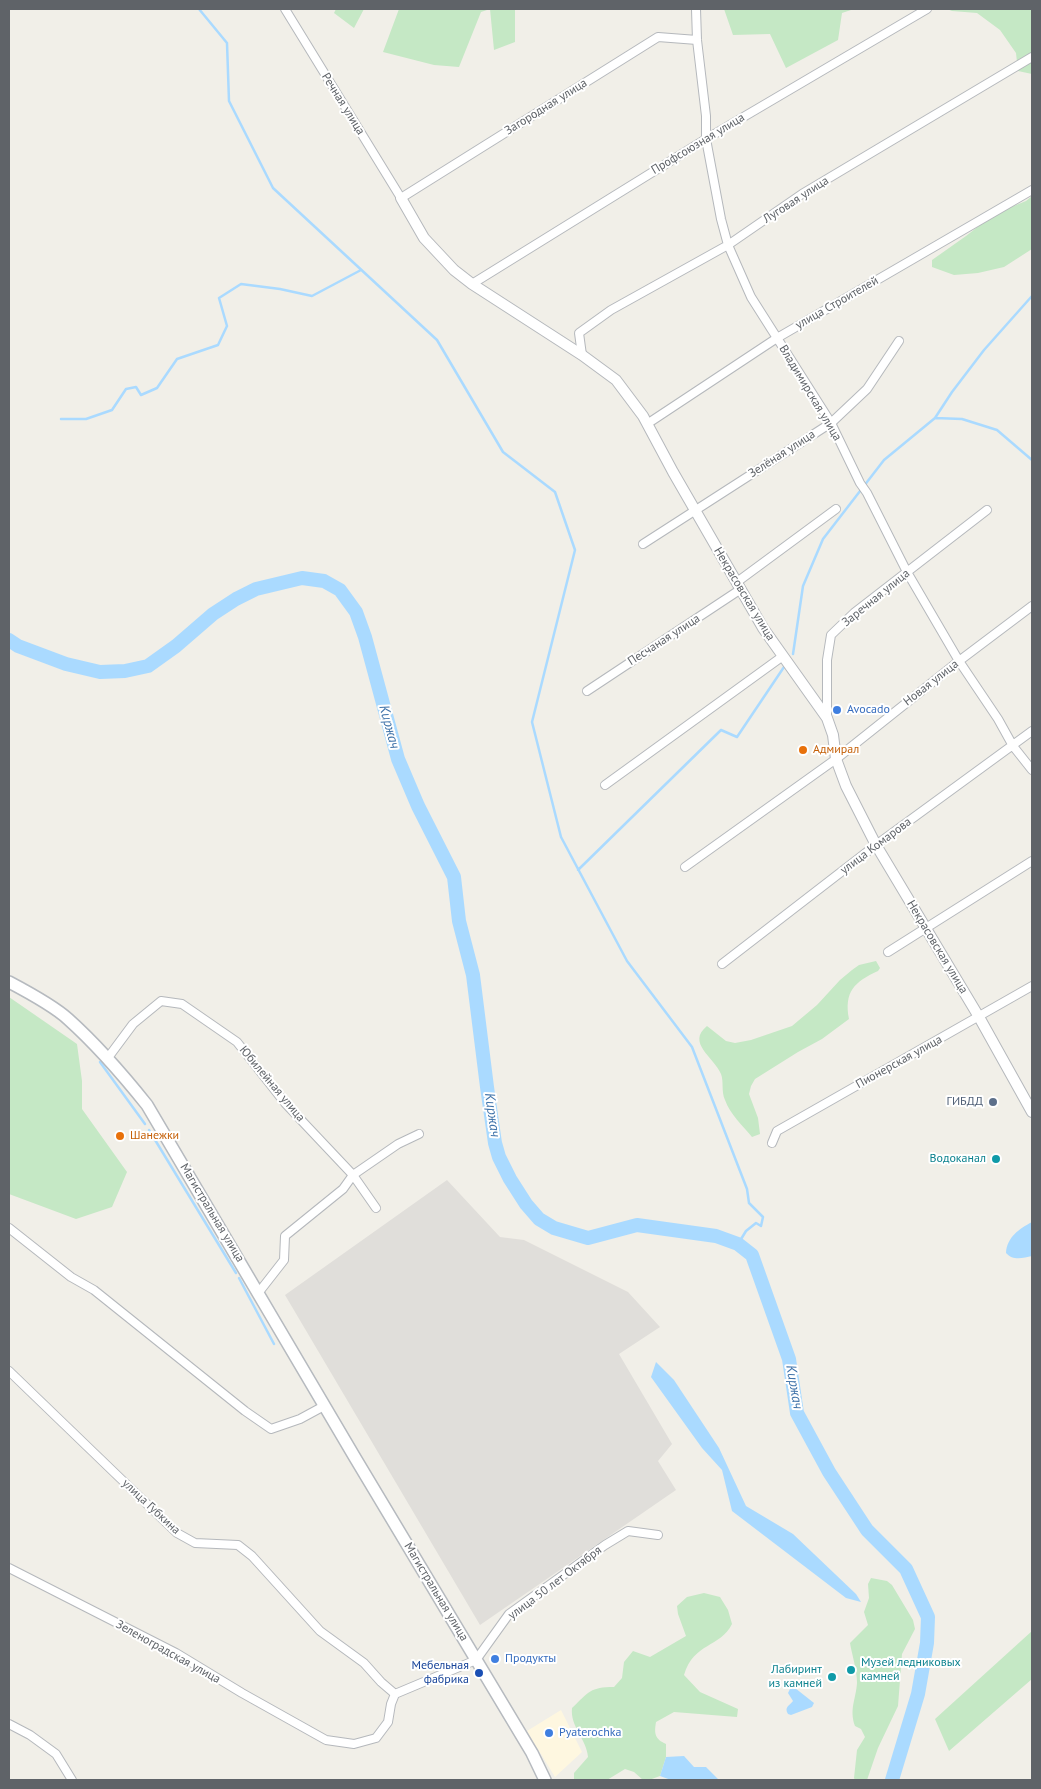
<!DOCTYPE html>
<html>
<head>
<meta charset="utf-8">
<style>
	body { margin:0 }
	#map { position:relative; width:1041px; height:1789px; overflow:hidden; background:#f1efe8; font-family:"PT Sans",sans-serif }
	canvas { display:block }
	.frame { position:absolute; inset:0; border:10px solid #5f6368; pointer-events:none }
</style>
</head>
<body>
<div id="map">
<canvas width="1041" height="1789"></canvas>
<div class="frame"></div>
</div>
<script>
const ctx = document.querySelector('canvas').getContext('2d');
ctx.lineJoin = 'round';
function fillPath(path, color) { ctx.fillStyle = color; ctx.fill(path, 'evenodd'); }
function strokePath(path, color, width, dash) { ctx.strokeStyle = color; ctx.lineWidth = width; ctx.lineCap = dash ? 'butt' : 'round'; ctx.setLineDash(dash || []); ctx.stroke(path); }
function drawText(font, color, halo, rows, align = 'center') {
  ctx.font = font + ' "PT Sans",sans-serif'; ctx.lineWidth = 4; ctx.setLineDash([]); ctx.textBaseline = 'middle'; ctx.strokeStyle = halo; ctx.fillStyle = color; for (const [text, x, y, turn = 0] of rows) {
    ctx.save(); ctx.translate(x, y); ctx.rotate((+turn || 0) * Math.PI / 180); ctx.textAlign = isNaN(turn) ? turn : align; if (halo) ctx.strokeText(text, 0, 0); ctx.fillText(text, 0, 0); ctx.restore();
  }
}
fillPath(new Path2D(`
	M561,1710L582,1752L555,1777L527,1731Z`), '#fef7e0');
fillPath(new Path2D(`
	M447,1180L500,1237L524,1240L628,1292L660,1327L619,1354L672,1444L658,1461L676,1490L480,1625L285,1295Z`), '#e0deda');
fillPath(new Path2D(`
	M336,9H364L354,28L334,13Z
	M399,9H515V42L494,50L490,9L481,12L459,67L434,65L383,52Z
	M724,9H854L842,13L838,40L786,68L770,34L733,35Z
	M947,9H1032V74L1018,71L1016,53L1000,30L977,13L952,11Z
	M1032,196V249L1004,267L978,273L954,275L932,267V260L966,236L994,214L1026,201Z
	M876,961L880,968L878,971C854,982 844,992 849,1019L822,1039L798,1052L755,1079L751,1086L749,1094L758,1118L760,1134L752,1137C743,1126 730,1114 725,1100C721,1091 724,1082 721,1074C714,1057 686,1043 707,1026L726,1041L735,1043L751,1040L792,1026L817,1005L840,980L852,970L859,965Z
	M9,997L77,1044L82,1081V1109L127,1172L112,1207L76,1219L9,1194Z
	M871,1578L887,1581L892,1585L913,1620L915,1629L902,1654L898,1706L878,1748L867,1780H855L854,1778L857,1750L865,1737L861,1729L855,1726C849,1709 856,1699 857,1683C857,1670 852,1655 850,1643L868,1625L864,1612L869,1598L868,1584Z
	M704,1593L720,1597L728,1610L732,1624C720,1648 694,1642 684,1675L700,1692L738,1709L737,1717L674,1712L656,1722C654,1734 655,1739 666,1744V1757L660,1776L649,1780H643L634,1772L625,1769L607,1780H574V1773L588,1757C586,1738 570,1727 572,1708C589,1692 590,1687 614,1687L622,1678L624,1662L633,1651L650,1657L686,1636L678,1614L677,1606L687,1597Z
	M1032,1631V1679L949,1751L935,1719Z`), '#c5e8c5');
fillPath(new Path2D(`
	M1032,1222V1256C1023,1258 1013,1261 1006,1253C1007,1237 1019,1229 1032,1222Z
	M656,1362L674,1380L719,1448L746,1506L793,1534L856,1594L861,1602L846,1598L732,1511L722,1470L702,1448L651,1377Z
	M795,1688L814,1703L812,1707L791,1715L788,1714C784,1707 789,1706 793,1701L788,1693L790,1689Z
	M684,1756L694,1767H706L719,1780H671L660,1776L666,1757Z`), '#aadaff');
strokePath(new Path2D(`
	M199,9L227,43L229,101L273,188L437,340L503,452L555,492L575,550L532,722L561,837L627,961L692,1047L747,1189L749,1203L763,1217L761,1226L756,1223L746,1231L738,1244
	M935,418L962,419L997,430L1032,460
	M61,419H86L112,410L126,389L136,387L141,395L157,388L177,359L218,345L227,326L219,298L241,284L280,289L312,296L361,270
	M793,654L803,586L823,539L884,460L935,418L952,392L984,350L1032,296
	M578,870L721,730L737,737L784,667
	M100,1062L145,1124
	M149,1130L236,1273
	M239,1278L274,1344`), '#aadaff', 2.5);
strokePath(new Path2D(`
	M9,640L18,646L66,664L100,672L125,671L148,666L176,646L213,614L236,599L256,589L302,578L324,581L340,590L356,612L365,637L398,759L418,806L454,877L459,921L473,975L487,1087L495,1143L499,1157L510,1179L526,1204L539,1219L554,1228L588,1238L637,1225L716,1236L738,1244L752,1255L789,1359L797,1413L829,1472L867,1530L906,1569L928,1617L927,1643L918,1694L892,1780`), '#aadaff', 14);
const minor = new Path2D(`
	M285,9L401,198L658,37L697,40
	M696,9L697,40L706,116V139L721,219L728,245L751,297L831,423L860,483L867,493L907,572L959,661L998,719L1013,746L1032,770
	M472,284L706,139L927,9
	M582,355L579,333L611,310L728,245L802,194L1032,57
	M647,424L777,338L1032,190
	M643,544L831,423L867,389L899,341
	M737,582L836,509
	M587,691L741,589
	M827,718V660L831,635L854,613L987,510
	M605,785L783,656
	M685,867L836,759L959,661L1032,606
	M888,952L1032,861
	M722,964L876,845L1032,731
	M107,1059L133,1024L161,1001L182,1004L237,1042L285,1103L353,1175L376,1208
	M772,1143L777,1131L1032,986
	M9,1228L71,1277L94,1290L245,1411L271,1429L300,1419L324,1406
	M259,1292L284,1260L285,1236L343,1189L353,1175L398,1144L419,1134
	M9,1371L177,1533L195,1543L238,1545L252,1556L320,1631L364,1663L381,1682L395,1694
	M9,1568L176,1653L242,1693L326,1740L354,1744L376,1738L388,1722L391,1704L395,1694L476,1660L509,1614L605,1545L628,1531L658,1535
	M9,1724L30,1735L56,1754L72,1780`);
const tertiary = new Path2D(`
	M401,198L424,238L454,270L472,284L582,355L616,380L643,416L673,472L763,628L827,718L833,735L836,759L846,786L876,845L979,1017L1032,1112`);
const secondary = new Path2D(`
	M9,982C26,991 54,1006 68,1019C97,1045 123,1075 147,1105L354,1456L532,1753L545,1780`);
strokePath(minor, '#b5b8bc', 10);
strokePath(tertiary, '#b5b8bc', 12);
strokePath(secondary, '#b6babf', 14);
strokePath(minor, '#fff', 8);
strokePath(tertiary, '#fff', 10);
strokePath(secondary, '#fff', 11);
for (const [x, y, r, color] of [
	[837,710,5,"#3f7fe0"],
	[803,750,5,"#e8710a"],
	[993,1102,5,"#5c6f8a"],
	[120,1136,5,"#e8710a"],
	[996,1159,5,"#0f9aa8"],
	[495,1659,5,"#3f7fe0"],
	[851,1670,5,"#0f9aa8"],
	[479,1673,5,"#1a4fb4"],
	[832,1677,5,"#0f9aa8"],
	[549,1733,5,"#3f7fe0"]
]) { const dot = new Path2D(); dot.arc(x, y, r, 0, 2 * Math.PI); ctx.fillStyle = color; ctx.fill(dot); strokePath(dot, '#fff', 2); }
drawText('12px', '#5f6368', '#fff', [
	["Речная улица",343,104,58],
	["Загородная улица",546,107,-32],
	["Профсоюзная улица",698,144,-31],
	["Луговая улица",796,200,-33],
	["улица Строителей",837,303,-30],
	["Владимирская улица",810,393,59],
	["Зелёная улица",782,454,-33],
	["Некрасовская улица",744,594,59],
	["Заречная улица",876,598,-39],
	["Песчаная улица",664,640,-33],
	["Новая улица",931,683,-38],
	["улица Комарова",876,846,-37],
	["Некрасовская улица",937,947,59],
	["Пионерская улица",899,1062,-29],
	["Юбилейная улица",272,1084,50],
	["Магистральная улица",212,1213,59],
	["улица Губкина",151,1507,43],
	["улица 50 лет Октября",555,1583,-37],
	["Магистральная улица",436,1592,59],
	["Зеленоградская улица",168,1652,29]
]);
drawText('12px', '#366cbe', '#fff', [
	["Avocado",847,710],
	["Продукты",505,1659],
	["Pyaterochka",559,1733]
], 'left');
drawText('12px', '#c56008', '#fff', [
	["Адмирал",813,750],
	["Шанежки",130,1136]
], 'left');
drawText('12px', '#4e5e75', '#fff', [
	["ГИБДД",983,1102]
], 'right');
drawText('12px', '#0d838f', '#fff', [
	["Водоканал",986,1159],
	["Музей ледниковых",861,1663,"left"],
	["камней",861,1677,"left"],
	["Лабиринт",822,1670],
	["из камней",822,1684]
], 'right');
drawText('12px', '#164399', '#fff', [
	["Мебельная",469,1666],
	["фабрика",469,1680]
], 'right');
drawText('italic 14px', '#4174aa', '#fff', [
	["Киржач",389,727,75],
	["Киржач",492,1115,82],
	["Киржач",794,1387,80]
]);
</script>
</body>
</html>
